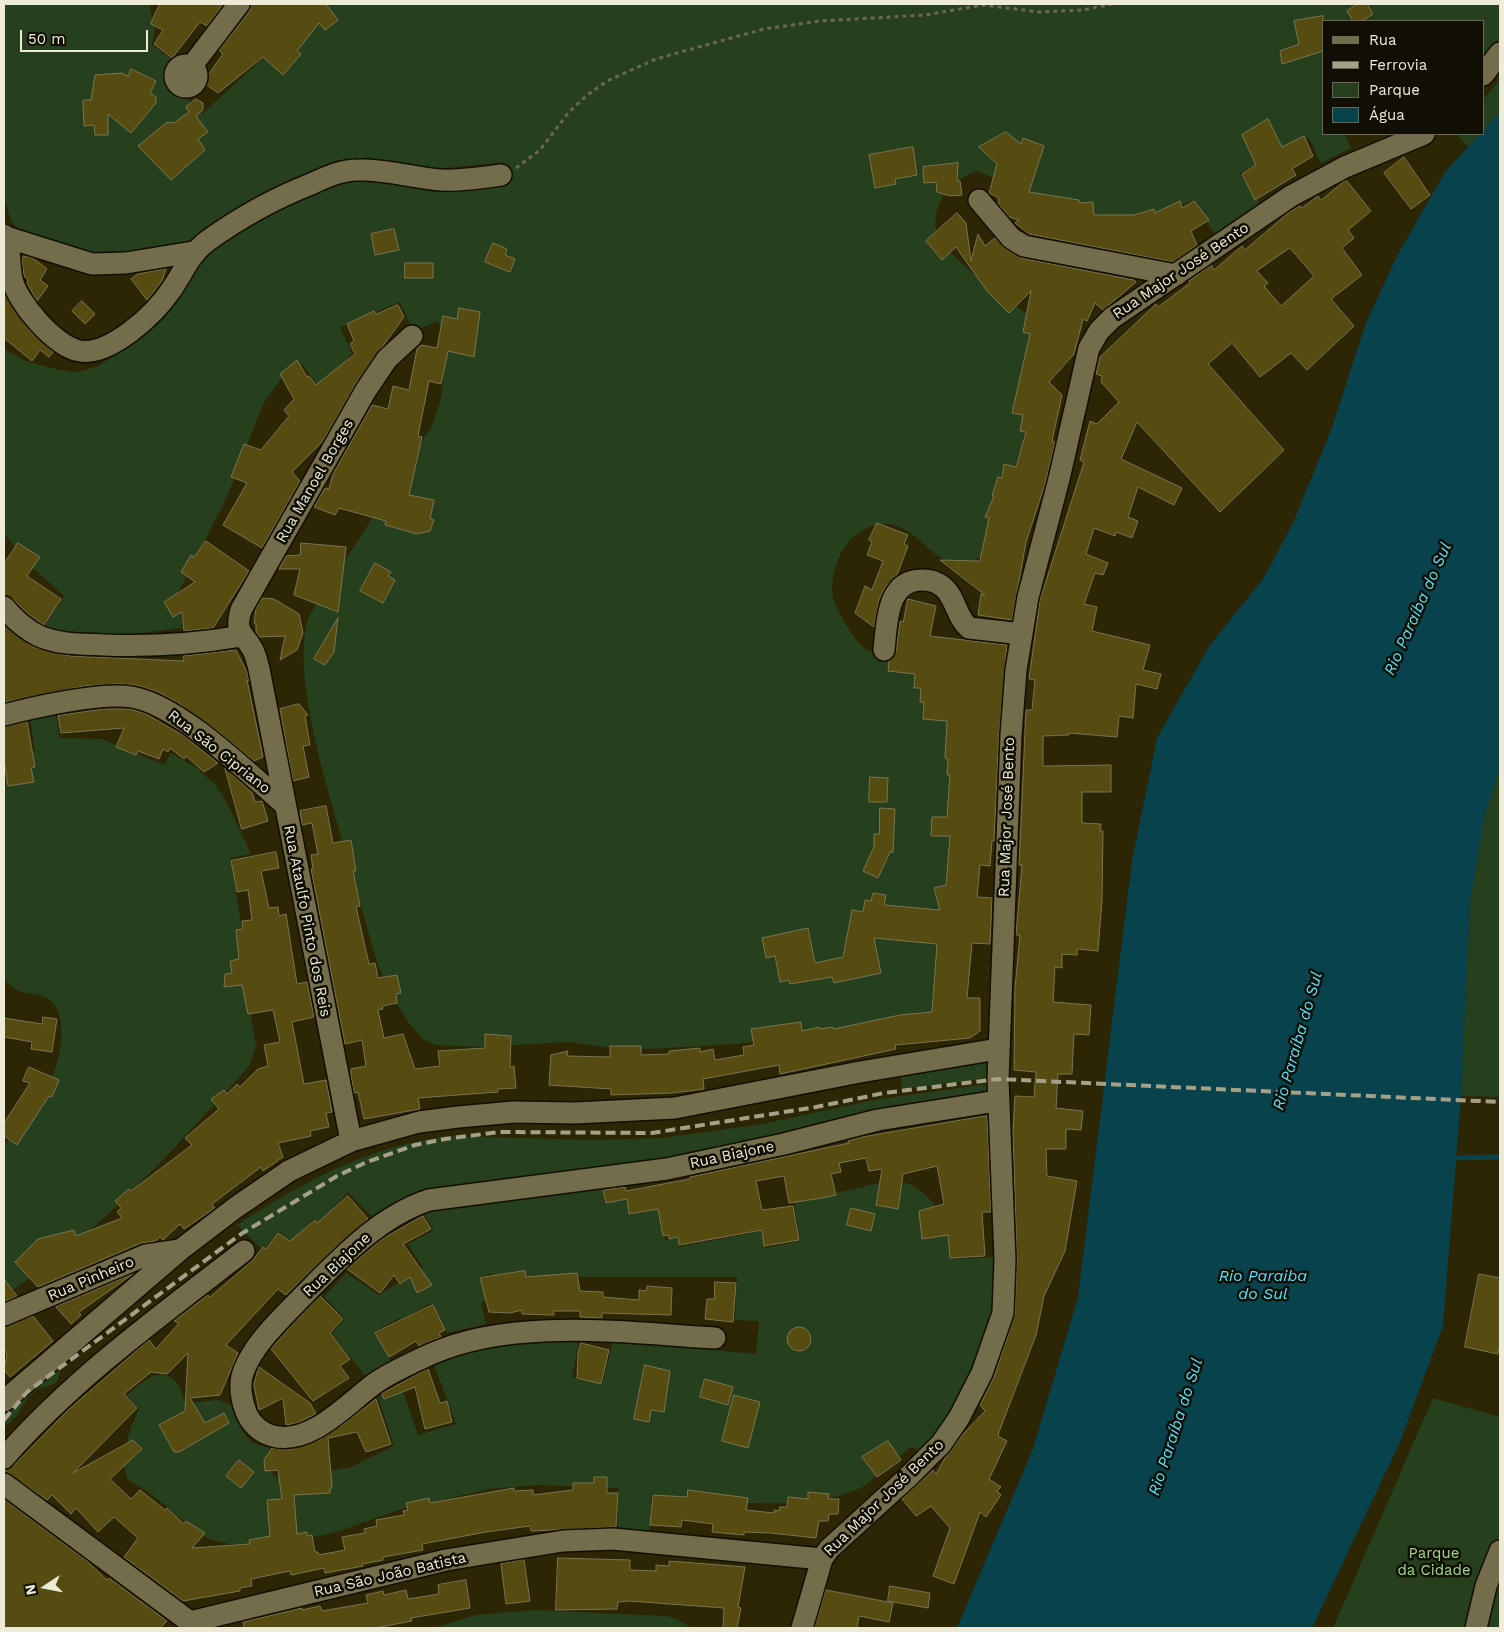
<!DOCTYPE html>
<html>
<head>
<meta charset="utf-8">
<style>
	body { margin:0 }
	#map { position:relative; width:1504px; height:1632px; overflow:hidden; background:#2c2605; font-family:"Work Sans",sans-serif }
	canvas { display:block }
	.frame { position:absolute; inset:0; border:5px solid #edead8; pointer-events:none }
	.legend { position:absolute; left:1322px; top:20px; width:162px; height:115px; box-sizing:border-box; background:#110f03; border:1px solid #696758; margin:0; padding:6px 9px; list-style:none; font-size:15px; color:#edead8 }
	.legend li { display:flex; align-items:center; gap:10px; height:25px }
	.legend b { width:25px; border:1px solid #696758 }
	.north { position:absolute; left:20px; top:1562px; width:50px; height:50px; -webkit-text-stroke:4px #110f03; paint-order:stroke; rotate:259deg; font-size:14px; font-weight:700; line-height:20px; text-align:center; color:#edead8 }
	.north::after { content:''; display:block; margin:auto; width:18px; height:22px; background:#edead8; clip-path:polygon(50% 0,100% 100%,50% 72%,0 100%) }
	.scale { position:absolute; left:20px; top:30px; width:128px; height:22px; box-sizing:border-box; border:2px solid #edead8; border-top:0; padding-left:6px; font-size:15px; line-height:18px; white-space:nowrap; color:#edead8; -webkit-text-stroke:4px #110f03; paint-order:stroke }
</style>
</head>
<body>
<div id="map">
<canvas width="1504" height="1632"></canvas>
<div class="frame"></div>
<ul class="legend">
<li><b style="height:6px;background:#736d4b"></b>Rua</li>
<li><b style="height:6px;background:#a5a189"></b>Ferrovia</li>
<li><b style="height:14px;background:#26401d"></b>Parque</li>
<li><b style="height:14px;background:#08424c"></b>Água</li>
</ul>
<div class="north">N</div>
<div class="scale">50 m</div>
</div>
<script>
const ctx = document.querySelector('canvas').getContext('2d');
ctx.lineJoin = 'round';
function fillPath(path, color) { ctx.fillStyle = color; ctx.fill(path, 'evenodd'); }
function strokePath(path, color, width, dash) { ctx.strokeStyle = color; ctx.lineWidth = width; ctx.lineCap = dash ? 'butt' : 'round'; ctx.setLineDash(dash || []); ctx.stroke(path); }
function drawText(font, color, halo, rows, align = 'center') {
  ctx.font = font + ' "Work Sans",sans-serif'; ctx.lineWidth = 5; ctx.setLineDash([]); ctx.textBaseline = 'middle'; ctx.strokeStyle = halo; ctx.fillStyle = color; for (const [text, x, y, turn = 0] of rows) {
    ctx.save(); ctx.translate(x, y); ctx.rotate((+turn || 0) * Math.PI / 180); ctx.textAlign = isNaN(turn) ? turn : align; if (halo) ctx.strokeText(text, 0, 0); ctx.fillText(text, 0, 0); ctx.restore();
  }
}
fillPath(new Path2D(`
	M4,4H149L155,29L152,45L174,61L163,74L202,114L322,4H1500V46L1483,64V21H1323V134H1344L1351,148L1321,163L1309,138L1240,173L1260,204L1216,236L1192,200L1161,215H1102L1082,212L1033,195L977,171C964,175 952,184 944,195C937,205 933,220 937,232C949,263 1021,308 1049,330L1021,448L983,556C973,561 961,564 950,561C932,556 923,541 909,532C883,514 853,529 840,555C834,568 829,591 835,604C843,621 853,639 867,651L954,655L948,1014L738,1044L649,1049L613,1048L568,1042L480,1047L436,1045L424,1040L408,1022L391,994L378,965C368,934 361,902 351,870C334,809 288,675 309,616L430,429C448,391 445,361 439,321L413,331L400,302L340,327L352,353L323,392L302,364L280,380L263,404L227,497L180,589L182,628L114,636H62L44,627L64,596L28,563L4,533V349L25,361L59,370L77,372L96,367L123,350L157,321L176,301L205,256L220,245L268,214L339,183L352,179L505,181L503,162L438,169L379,161L188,244L108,259L23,233L11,221L4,196Z
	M1500,79V141L1484,164L1456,134H1483V100Z
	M55,711L60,738L102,739L164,765L171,753L195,767L216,785L230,809L251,854L230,858L246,954L249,1006L256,1046L251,1062L245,1071L162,1161L105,1217L57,1259L4,1296V1145C35,1115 65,1070 61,1025C60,1016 58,1007 51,1001C43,994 32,995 22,992C15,990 9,984 4,979V760L35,752L30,717Z
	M1500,768V1097L1461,1096L1470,903L1485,814Z
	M994,1059L995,1077L902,1089L900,1070Z
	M987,1084L989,1094L733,1151L447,1188L375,1220L348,1192L332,1209L345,1223L322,1227L314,1219L298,1234L303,1241L298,1245L278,1231L265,1248L263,1246L261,1248L237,1225C305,1181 366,1147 448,1136L592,1140L661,1138L757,1125L874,1100Z
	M898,1181C937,1188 945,1227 955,1259L996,1257L994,1310L960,1402L920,1454L912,1446L863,1487C799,1516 719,1499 651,1494L650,1534L618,1531V1488L538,1485L489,1489L398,1510L340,1531L298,1541L245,1545L229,1544L209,1539L197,1532L150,1493L128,1480L124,1466L126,1446L131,1427L139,1409L127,1395C141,1383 163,1362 178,1385C182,1391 182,1398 187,1403L219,1400L231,1405C240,1424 244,1446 269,1447L273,1477L349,1468L394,1446L378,1397L400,1383L418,1435L456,1424L434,1364C481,1347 529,1339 579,1341L572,1377L602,1385L613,1341L756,1354L759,1321L735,1320L737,1277H493L492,1273L479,1277L486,1301L481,1303L486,1324L447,1333L431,1303L401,1320L399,1318L375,1332L393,1365L368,1379L332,1334L345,1319L324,1297L346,1273L379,1295L423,1268L408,1244L434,1230L421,1210L602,1187L605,1204L626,1199L630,1215L659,1209L665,1240L678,1238L679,1247L761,1231L765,1248L800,1241L794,1203L883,1182Z
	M58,1366L60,1372L58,1381C50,1388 39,1386 33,1393C22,1403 19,1419 4,1426V1405Z
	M1433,1398L1500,1417V1628H1333Z
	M533,1610L666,1616L677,1619L691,1628H433L476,1615Z`), '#26401d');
fillPath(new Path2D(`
	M1500,112V768L1485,814L1470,903L1461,1096L1443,1326L1400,1442L1312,1628H957L1033,1449L1078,1297L1132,861L1157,738L1210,645L1263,579L1293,523L1331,430L1366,323L1397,256L1445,172Z`), '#08424c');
strokePath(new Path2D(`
	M1451,1158L1500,1157`), '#08424c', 5);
const building = new Path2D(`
	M160,4H223L207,26L200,22L172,58L154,44L163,30L151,24Z
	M251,4H326L338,20L325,30L319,23L297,51L301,54L283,75L263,57L218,93L204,83L208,80L206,78L223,54L219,50L249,12Z
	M1358,4H1367L1373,14L1362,21H1353L1347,11Z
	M1323,16V51L1282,64L1280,51L1299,44L1294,21Z
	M131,69L156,81L150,93L156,97V103L131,133L108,114V135H95L94,125L84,126L83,100H91L95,75L122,73L128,76Z
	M196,99L203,103V110L196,116L208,132L198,139L205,150L171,180L138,146L167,122L174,123L189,112L186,107Z
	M1268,119L1282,147L1304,136L1313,156L1292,169L1296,175L1255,200L1242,174L1256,165L1242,135Z
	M1006,132L1021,144L1023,138L1044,146L1029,192L1079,200V203L1093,202L1094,215H1134L1154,209L1155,213L1180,201L1182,208L1194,201L1209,220L1191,231L1197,245L1173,262L1029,234L1015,223L1019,220L1009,217L998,203L999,198L989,193L997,164L979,147Z
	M913,147L917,175L895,179L896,184L875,188L869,155Z
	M1404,157L1430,195L1411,209L1384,173Z
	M958,163L957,181H960L962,195L950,196L937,192L936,182L924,183L923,167Z
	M1346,180L1371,211L1348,230L1354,238L1342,248L1362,275L1331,299L1354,326L1307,370L1291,353L1260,377L1232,343L1208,364L1284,450L1220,512L1137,422L1121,459L1182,488L1174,505L1138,487L1128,517L1138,521L1132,538L1116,532L1115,536L1094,528L1086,554L1108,563L1103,575L1095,573L1084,604L1097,607L1092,631L1150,645L1143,670L1161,674L1157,689L1136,684L1133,718L1119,716L1117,737L1069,733V735L1043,736V766L1111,765V792H1082V823L1101,824L1100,831H1103L1102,900L1098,951L1077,949V955L1062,954V968L1055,967L1053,1002L1091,1005L1089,1035L1074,1034L1072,1074H1058L1056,1108L1083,1111L1081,1130L1066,1129V1149H1046L1047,1176L1077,1181L1065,1251L1044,1296L1036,1335L999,1432L998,1436L1007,1441L989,1479L1001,1487L997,1491L1001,1495L986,1517L980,1512L954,1584L933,1576L950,1528L931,1506L916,1516L902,1499L933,1470L936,1474L945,1458L964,1433L985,1411L980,1405L994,1377L1015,1314L1017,1260L1013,1131L1015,1096L1034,1097L1036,1072L1014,1070L1015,988L1020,935H1016L1022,865H1019L1026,710H1032L1035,680L1029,679L1040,600L1084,462L1080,460L1090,421L1097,424L1119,402L1101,382L1102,376L1096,374L1100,357L1156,304L1158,307L1190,283L1189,281L1211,265L1214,270L1242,246L1245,250L1288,213L1300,206L1302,208L1318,196L1321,200ZM1290,248L1314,276L1281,306L1264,286L1268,283L1257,271Z
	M957,213L966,223L971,261L978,234L985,246L995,238L1004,248L1021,258L1134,280L1136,282L1103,310L1095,303L1087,321L1083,319L1074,354L1049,382L1062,395L1052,441L1055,442L1045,484L1026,542L1012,620L978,615L981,594L985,595L940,560L980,561L989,518L985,517L994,496H992L998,477L1002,478L1004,464L1016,467L1026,432L1020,431L1023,415L1012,413L1030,334L1023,332L1031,291L1009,313L987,291L956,247L942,260L926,241Z
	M394,229L399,250L375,255L371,234Z
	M493,243L507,249L505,255L515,259L510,272L485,262Z
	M24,256L33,258L47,269L40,280L48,286L37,301L27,283L28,280L24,276L22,259Z
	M405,263H433V278H405Z
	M166,269L162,281L147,300L131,279L138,274Z
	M4,293L29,330L53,352L49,357L40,350L32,361L4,338Z
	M82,301L95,314L85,324L72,311Z
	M398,305L404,317L356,383L323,441L292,472L300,481L262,548L223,525L247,483L231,477L244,444L261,450L289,416L284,410L294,399L280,374L297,360L307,377L309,376L316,385L355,354L350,344L354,341L347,324L374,311L376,314Z
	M459,308L480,312L474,357L448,351L441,384L429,381L418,436L422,437L409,495L434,500L430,519L434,520L430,531L417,534L385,525L386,521L339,508L335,515L314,507L325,488L329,489L333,474L372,405L388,409L393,386L409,390L417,349L421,345L437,348L443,316L457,319Z
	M877,523L908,535L904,544L908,546L897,575L885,587L879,600L874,627L855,613L865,586L872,590L883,561L867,555L872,542L869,540Z
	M206,541L249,571L213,628L184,631L182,612L173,617L164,602L195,582L181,572L191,555L194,557Z
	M18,543L40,557L27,576L61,599L44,625L28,614L13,599L4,595V564Z
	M301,543L346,547L338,612L294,595L300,569H279L286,556L300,555Z
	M375,563L391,572L388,576L395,580L383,603L360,591Z
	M262,598L274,599L299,614L303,633L297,650L280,660L285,636L259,637L256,632V624L254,623L256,609Z
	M908,599L936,606L930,636L1007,645L999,734L994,841H992L990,866L980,865L977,897L992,898L990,944L972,943L967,998H980V1031L970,1038L895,1045L896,1049L780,1074L779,1065L703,1079L704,1089L672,1093L611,1095V1089L549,1085L551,1055L568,1051L567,1056L610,1057V1046H641V1055L669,1054V1051L700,1048V1052L713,1049L715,1060L744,1055L743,1047L754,1045L751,1029L801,1022L802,1031L819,1027V1029L833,1027L834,1029L900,1015L932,1012L937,944L874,938L881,973L834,983L832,977L790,984L789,980L780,982L775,956L766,958L762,938L808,928L815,963L843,957L852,910L863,912L865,900L871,901L873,893L886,895L884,905L940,910L934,888L946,885L950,836H931L932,817H947L950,775H947L948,759L945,758L947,721L923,719L924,702H920L921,688H914L915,674L888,671L889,661L896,652L900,621L903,622Z
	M338,618L334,652L325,665L314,659Z
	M4,625L33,647L70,656L184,661L183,656L236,650L247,672L249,681L247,680L263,757L254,761L219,732L177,702L156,691L135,685L118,684L84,686L4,702Z
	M299,704L308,715L305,716L310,745L303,746L309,777L293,781L280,709Z
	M104,709H130L146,714L184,736L218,763L204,772L186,756L184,759L170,748L168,752L163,749L159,759L138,751L136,755L116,747L124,728L61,733L58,716Z
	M27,722L35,767L31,768L34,782L8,786L4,759V727Z
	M225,768L252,792L255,802L262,801L268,821L242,829Z
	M870,777L888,778L887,802H869Z
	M326,806L333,843L351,840L356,871H353L360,906L356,907L369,964L375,963L378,978L397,975L401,993L396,994L397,1003L382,1006L383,1009L378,1010L384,1038L403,1034L415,1069L440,1066L438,1051L485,1048V1034L511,1036L510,1067L514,1066L516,1088L498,1089V1092L418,1098L420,1109L364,1119L358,1092L354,1093L351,1075V1069L366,1066L362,1040L345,1044L311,869H313L311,855L318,854L312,823L302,825L300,811Z
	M880,808L895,809L893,852H890L878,878L863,871L874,847V834H879Z
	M276,852L279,868L261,871L269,908L278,907L279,916L286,914L297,984L307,982L314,1017L292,1022L304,1084L326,1080L332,1112L326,1113L329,1127L310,1131L311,1136L278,1143L283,1157L263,1171L261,1167L212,1204L215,1208L184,1229L180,1224L163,1240L160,1237L155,1241L141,1243L38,1287L15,1262L38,1239L74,1230L76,1236L122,1218L117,1212L121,1208L115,1201L129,1189L131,1191L192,1145L185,1138L219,1109L211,1099L224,1090L227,1094L237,1084L240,1087L258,1069L268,1066L264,1045L280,1042L273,1010L248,1014L242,985L224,987L225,974L232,973L230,961L239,959L236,930L243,929L242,921L252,920L248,890L237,892L231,861Z
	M43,1017L57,1019L52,1052L31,1049L32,1042L4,1037V1018L42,1024Z
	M29,1067L59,1080L52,1097L49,1096L17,1145L4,1136V1123L30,1083L23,1081Z
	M987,1116L991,1212H982L985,1256L950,1258L948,1235L922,1239L919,1211L944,1204L937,1166L903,1174L898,1209L876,1205L882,1169L869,1171L866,1158L839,1163L841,1172L831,1174L836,1195L822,1198L789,1203L784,1176L756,1181L762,1210L793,1206L799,1240L764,1246L762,1230L679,1245L678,1237L669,1239V1235L663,1236L658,1209L629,1214L627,1199L606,1203L603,1190L625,1187L626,1191L690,1179V1177L849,1143L848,1141L862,1137Z
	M348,1196L368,1219L333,1249L286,1295L278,1289L226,1345L238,1353L220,1395L190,1398L205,1423L224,1413L229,1423L179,1452H174L159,1425L185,1411L188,1353L167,1374L151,1372L124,1394L137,1408L73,1473L133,1440L142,1449L110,1479L131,1499L140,1490L165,1510L167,1508L184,1524L186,1521L205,1533L192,1548L250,1544L249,1540L270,1536L267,1500L282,1499L278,1470L265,1471L264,1460L272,1448L289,1450L319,1440L348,1421L376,1399L391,1444L366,1452L357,1432L328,1438L332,1488L330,1489V1493L294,1495L297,1534L307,1532V1536L312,1535L315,1552H318L319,1555L345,1550L342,1537L365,1533L364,1529L377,1526L376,1520L404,1515L403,1511L408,1510L406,1503L429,1498L430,1503L514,1488V1491L533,1490V1495L573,1490V1483H594V1477H607V1493H618L616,1527L531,1531L530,1526L486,1532L422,1544L423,1550L383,1557V1560L362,1564L363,1566L325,1573L324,1568L291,1575L290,1571L251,1579L252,1586L240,1588V1591L183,1601L124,1557L138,1538L114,1517L98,1532L76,1508L71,1514L52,1495L47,1500L4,1470L13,1466L68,1410L149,1340L156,1349L179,1323L174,1321L208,1295L210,1297L252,1261L263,1247L266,1249L278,1233L290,1241L315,1220L317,1223Z
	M851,1208L875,1214L871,1231L847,1225Z
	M423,1216L431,1229L403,1244L432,1285L417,1293L410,1277L400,1284L394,1275L380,1293L347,1269L381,1240Z
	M525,1271L526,1277L577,1273L580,1291L603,1292V1297L639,1300V1290L646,1291L647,1286L672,1288L671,1315L602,1313V1318L580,1317V1311H553L554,1315L522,1314V1310L510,1313L489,1312L480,1278Z
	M133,1274L79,1312L81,1315L71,1324L56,1307Z
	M1479,1274L1500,1278V1342L1498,1354L1465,1347Z
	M4,1279L17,1296L4,1302Z
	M715,1282L736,1283L733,1322L705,1319L707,1299H714Z
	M320,1296L343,1319L330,1333L350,1359L340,1366L349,1378L313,1401L271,1349Z
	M433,1305L445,1330L439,1333L441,1337L419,1346L416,1341L389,1357L375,1333Z
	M33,1316L53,1341L10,1377L4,1370L7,1354L4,1349V1327Z
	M787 1339a12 12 0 1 1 24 0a12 12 0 1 1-24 0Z
	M581,1343L609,1350L601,1384L577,1378L578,1354Z
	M645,1365L670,1371L664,1412L651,1410L649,1422L634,1419Z
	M259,1367L310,1403L316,1414L297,1423L286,1425L283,1398L259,1410L254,1385Z
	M428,1369L440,1403L447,1401L452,1422L425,1429L415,1387L384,1399L382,1394Z
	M705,1379L733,1387L728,1405L700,1397Z
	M734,1395L760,1402L748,1448L722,1441Z
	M888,1441L901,1460L877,1477L862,1457Z
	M239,1460L254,1472L241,1488L226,1476Z
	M688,1490L748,1498L746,1510L774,1513V1510L779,1511L780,1507H787L788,1497L808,1499V1492L829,1494L828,1499H839L838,1514H829L828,1521H819L816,1538L771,1533L744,1532V1535L712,1532L713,1524L682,1520L681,1527L650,1525L653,1495L687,1497Z
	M5,1500L87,1561L107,1580L109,1578L167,1621L160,1628H4Z
	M558,1558L630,1560V1570L656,1571V1565L669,1566V1561L745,1567L738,1607L741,1608L737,1628H723L724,1608L629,1601L618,1602L617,1609L556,1610Z
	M524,1560L530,1601L506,1604L501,1564Z
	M466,1580L470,1608L411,1618L412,1621L375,1628H244L243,1622L302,1608V1610L320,1606L322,1611L368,1603L366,1595L383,1591L384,1595L406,1590L408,1599L439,1594L438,1585Z
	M890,1586L930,1593L928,1608L888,1601Z
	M826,1590L893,1603L889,1622L859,1616L857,1628H815Z`);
fillPath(building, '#564c11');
strokePath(building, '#7a7452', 1);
const minor = new Path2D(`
	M175 76a11 11 0 1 1 22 0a11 11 0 1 1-22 0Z
	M191,67L239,4
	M1483,75L1500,53
	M979,200L1011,238L1024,246L1176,275
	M4,235C11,245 9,266 12,279C17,302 55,347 80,351C110,356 155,314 171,290C184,272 188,256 206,242C239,218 273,199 311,184C326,177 341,170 358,170C386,169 413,178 441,180C461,181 481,178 501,175
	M6,237L92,264L126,263L193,252
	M4,607C14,619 25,629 39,636C60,645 82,644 104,645C151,647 195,644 242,636
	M884,650C887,624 886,579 923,580C932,580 941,584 947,591C956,602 958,619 969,628L1022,634
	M4,715C35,707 101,692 132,697C179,705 247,772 284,804
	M351,1141L259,669C257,662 256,656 253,650C244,633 234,633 241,610L366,390L387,359L412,336
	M4,1315L146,1255L180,1250
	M715,1338C628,1333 513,1317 431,1354C412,1363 391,1372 374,1384C348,1403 310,1446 273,1436C260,1433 249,1422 245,1409C241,1397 239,1382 244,1370C255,1343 277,1323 296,1303C335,1264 375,1218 429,1200L667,1169L784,1144L878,1120L997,1101
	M4,1401L180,1250L235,1208L289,1171L351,1141L419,1122L458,1117L514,1112L575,1113L675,1108L860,1072L998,1049
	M4,1458C74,1378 160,1316 244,1251
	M4,1484L190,1622L446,1560L563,1541L613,1539L822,1559
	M802,1628L822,1559L829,1549L907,1478L941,1444L959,1418L982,1373L1003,1313L1005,1260L998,1079L1011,735L1016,670L1028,597L1059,479L1089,348L1099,331L1112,318L1291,196L1345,167L1424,134
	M1476,1628L1486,1586L1500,1551`);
strokePath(minor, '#130f00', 24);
strokePath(new Path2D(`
	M516,168L540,150L569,112L586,96L607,81L656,59L688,50L764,29L820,21L925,15L983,5L1039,12L1083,10L1112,4`), '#6d684c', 3, [4, 4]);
strokePath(minor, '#736d4b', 21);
strokePath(new Path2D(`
	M4,1420L27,1392L241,1234L337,1176L367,1162L415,1145L445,1139L499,1132L652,1133L816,1107L884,1093L998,1079L1500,1102`), '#a5a189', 4, [10, 5]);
drawText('15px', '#edead8', '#110f03', [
	["Rua Major José Bento",1181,271,-34],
	["Rua Manoel Borges",315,481,-60],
	["Rua São Cipriano",219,752,38],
	["Rua Major José Bento",1007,817,-88],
	["Rua Ataulfo Pinto dos Reis",307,921,79],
	["Rua Biajone",732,1155,-12],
	["Rua Biajone",337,1265,-43],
	["Rua Pinheiro",91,1279,-23],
	["Rua Major José Bento",884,1498,-44],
	["Rua São João Batista",390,1575,-13]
]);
drawText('15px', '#9cd989', '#110f03', [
	["Parque",1434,1554],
	["da Cidade",1434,1571]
]);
drawText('italic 16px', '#55e4ff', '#110f03', [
	["Rio Paraíba do Sul",1418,609,-66],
	["Rio Paraíba do Sul",1298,1041,-74],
	["Rio Paraiba",1263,1276],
	["do Sul",1263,1294],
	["Rio Paraíba do Sul",1176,1427,-72]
]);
</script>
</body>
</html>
